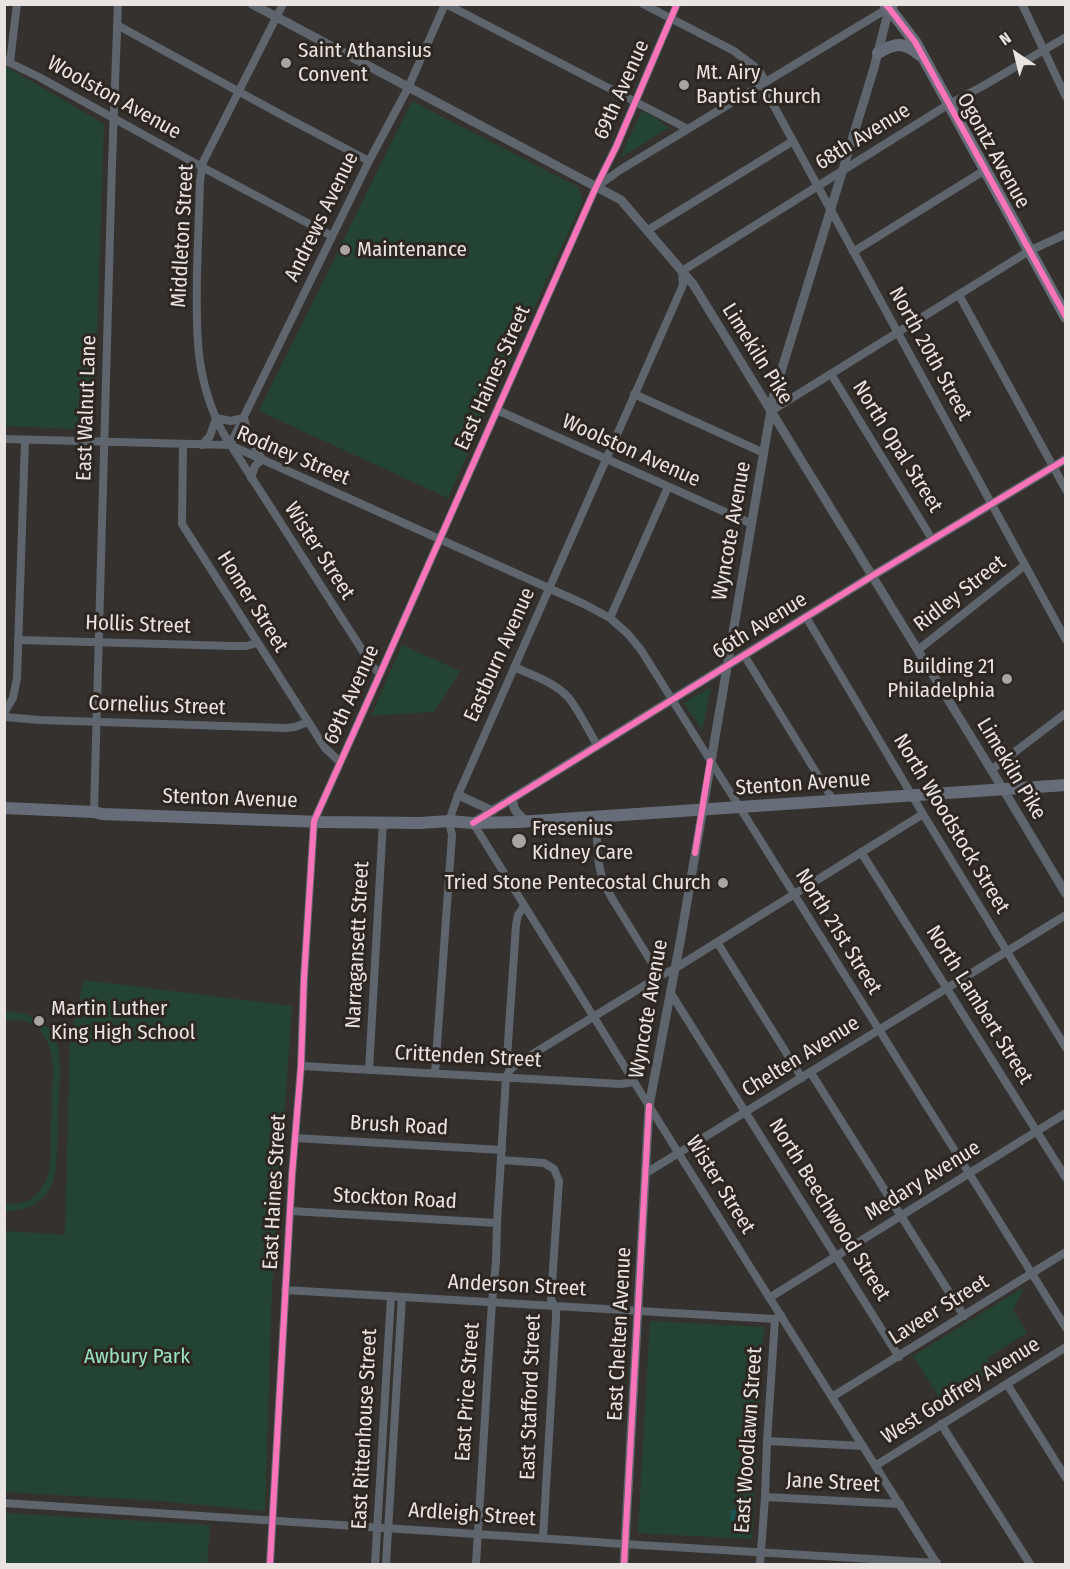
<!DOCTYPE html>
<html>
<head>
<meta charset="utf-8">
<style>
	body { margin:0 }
	#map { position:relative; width:1070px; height:1569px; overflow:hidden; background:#34312e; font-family:"Fira Sans Condensed",sans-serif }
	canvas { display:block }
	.frame { position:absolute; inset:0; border:6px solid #e9e4e1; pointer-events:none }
	.north { position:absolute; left:986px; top:24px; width:60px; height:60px; -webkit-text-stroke:4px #2d2621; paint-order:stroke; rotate:325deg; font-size:16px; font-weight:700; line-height:24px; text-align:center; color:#e9e4e1 }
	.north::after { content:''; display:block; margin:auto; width:21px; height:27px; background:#e9e4e1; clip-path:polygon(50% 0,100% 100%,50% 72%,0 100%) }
</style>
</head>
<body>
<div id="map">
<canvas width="1070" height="1569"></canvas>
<div class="frame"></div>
<div class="north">N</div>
</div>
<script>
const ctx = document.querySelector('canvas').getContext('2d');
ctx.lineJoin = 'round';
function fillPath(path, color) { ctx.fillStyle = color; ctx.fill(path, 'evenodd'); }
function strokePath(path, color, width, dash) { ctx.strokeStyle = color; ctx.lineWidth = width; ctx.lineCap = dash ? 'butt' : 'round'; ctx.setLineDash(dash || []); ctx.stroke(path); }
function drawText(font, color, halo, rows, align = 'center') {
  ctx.font = font + ' "Fira Sans Condensed",sans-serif'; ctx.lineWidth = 6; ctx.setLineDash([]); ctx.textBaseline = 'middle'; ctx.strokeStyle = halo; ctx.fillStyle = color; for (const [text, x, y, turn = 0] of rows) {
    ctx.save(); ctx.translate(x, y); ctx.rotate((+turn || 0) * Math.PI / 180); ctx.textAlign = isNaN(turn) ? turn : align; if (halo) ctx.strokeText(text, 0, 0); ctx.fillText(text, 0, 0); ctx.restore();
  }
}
fillPath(new Path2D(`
	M5,66L104,124L94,430L5,426Z
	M412,101L578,187L583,200L448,498L259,411Z
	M642,111L655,117L668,128L620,158Z
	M402,645L460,671L447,692L433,712L371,716Z
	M711,687L702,730L684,703Z
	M84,980L292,1006L272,1287L265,1511L160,1501L5,1492V1231L65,1235L70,1036Z
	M15,1012C32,1014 48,1023 55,1039C64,1058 58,1095 58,1117C57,1135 58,1154 55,1172C54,1180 51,1187 47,1193C37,1206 22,1211 6,1211H5V1204C31,1207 44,1191 50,1167L53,1064C50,1036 36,1015 5,1021V1013Z
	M1024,1287L1013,1310L1027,1333L987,1358L993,1369L942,1402L913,1356Z
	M650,1321L764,1327L752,1539L638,1533Z
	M4,1513L210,1525L207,1564H5Z`), '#244433');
fillPath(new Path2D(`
	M731,1510H751L748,1535H737V1528L730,1520Z`), '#1b5353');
strokePath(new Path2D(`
	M283,4L203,162L200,181C199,212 198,243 197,274C196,332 195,380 223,433L373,667L380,674
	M446,4L688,129
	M643,4L734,51L759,70L763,77L762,84L793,141L1066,640
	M1022,4L1066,97
	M117,25L278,113L369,161
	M4,60L39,77L202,167L332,236
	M10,62L17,4
	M599,185L620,170L895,4
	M648,230L793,141
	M853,252L985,170
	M959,295L1066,490
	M831,374L932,539
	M634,394L764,453
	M497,410L752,524
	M771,411L1029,251L1066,234
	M4,439L230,445L584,604L610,618L628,634L641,650L1066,1328
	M183,444L182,524L325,748L340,762
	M202,445L210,436L216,418L231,421L244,418L249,437L262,459L255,466L251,478
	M230,445L369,161L408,88L445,4
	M806,617L923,814L1066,1048
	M610,618L668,487
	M18,640L233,646H246L257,643
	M918,650L1025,565
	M744,655L833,800
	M514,667C532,675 554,682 568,697C578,709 589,731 597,745
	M4,713L13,698L17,678L25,440
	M4,717L40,720L286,728L295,727L308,722
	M991,770L1066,713
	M94,812L112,163L118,4
	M595,817L599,865L603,882L613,900L660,976
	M473,823L679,1154L937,1564
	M861,852L1066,1178
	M717,942L802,1078
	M670,992L899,1357
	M301,1066L621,1084L634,1082
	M369,1070L383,822
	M510,1070L507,1058L516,925L518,915L524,906
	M435,1073L452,835L449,821L458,795L683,285L682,271L949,104L983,86L1066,37
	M811,1073L964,1316
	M295,1138L502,1150
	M501,1160L544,1163L554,1169L559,1181L551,1299L556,1310V1318L543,1538
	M646,1173L1066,915
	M291,1211L497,1223
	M285,1290L775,1319L781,1315
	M769,1298L1066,1113
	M1007,1384L1066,1478
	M832,1397L1066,1252
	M941,1424L1030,1564
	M767,1441L863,1446
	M875,1466L1066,1347
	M765,1497L900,1504
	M4,1503C211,1515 417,1529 623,1544C727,1551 832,1556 937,1563
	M270,1564L292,1175L301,1066L304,978L314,821L380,674L596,187L616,147L677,4
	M375,1564L391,1296
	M386,1564L402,1297
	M476,1564L492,1302L496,1262L497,1223L506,1077L510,1070L518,1063L660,976L674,969L923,814
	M760,1564L765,1497L767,1441L775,1319`), '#5e656d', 8);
strokePath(new Path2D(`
	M252,4L621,200L693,284L1003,789L1066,894
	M458,795L493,811
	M513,799C512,810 519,815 527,822
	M474,822L872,576L1066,459
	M624,1564L649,1106L681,937L773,398L874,68L890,5`), '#5e656d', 9);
strokePath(new Path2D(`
	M885,4L889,8L915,42L1066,317
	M878,53C896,42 904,42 920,55
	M4,808L94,812L102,814L322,822L420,823L449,821L473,823L518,822L1066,785`), '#676d78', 12);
strokePath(new Path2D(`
	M885,4L889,8L915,42L1066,317
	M473,823L872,576L1066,459
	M695,853L710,761
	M270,1564L292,1175L301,1066L304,978L314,821L380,674L596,187L616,147L677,4
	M624,1564L649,1106`), '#fb73b8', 6);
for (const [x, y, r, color] of [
	[286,63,6,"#aaa5a2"],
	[684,85,6,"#aaa5a2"],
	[345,250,6,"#aaa5a2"],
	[1007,679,6,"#aaa5a2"],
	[519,841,8,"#aaa5a2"],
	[723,883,6,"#aaa5a2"],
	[39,1021,6,"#aaa5a2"]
]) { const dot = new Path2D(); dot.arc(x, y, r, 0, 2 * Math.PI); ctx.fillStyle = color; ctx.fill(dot); strokePath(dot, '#2d2621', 2); }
drawText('21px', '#e9e4e1', '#2d2621', [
	["Saint Athansius",298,51],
	["Convent",298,75],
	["Mt. Airy",696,73],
	["Baptist Church",696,97],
	["Maintenance",357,250],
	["Building 21",995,667,"right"],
	["Philadelphia",995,691,"right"],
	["Fresenius",532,829],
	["Kidney Care",532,853],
	["Tried Stone Pentecostal Church",711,883,"right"],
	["Martin Luther",51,1009],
	["King High School",51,1033]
], 'left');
drawText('21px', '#e9e4e1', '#2d2621', [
	["69th Avenue",622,90,-66],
	["Woolston Avenue",114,98,29],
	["68th Avenue",863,137,-32],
	["Ogontz Avenue",993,151,61],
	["Andrews Avenue",322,217,-64],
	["Middleton Street",183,236,-87],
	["Limekiln Pike",757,354,58],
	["North 20th Street",930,354,61],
	["East Haines Street",493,378,-66],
	["East Walnut Lane",87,408,-88],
	["North Opal Street",897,447,58],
	["Woolston Avenue",631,451,24],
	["Rodney Street",293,456,23],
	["Wyncote Avenue",732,531,-80],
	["Wister Street",319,551,57],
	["Ridley Street",960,594,-38],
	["Homer Street",252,602,58],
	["Hollis Street",138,625,2],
	["66th Avenue",760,626,-32],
	["Eastburn Avenue",500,655,-66],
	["69th Avenue",352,695,-66],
	["Cornelius Street",157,706,2],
	["Limekiln Pike",1011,769,59],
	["Stenton Avenue",803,784,-4],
	["Stenton Avenue",230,799,2],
	["North Woodstock Street",951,824,59],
	["North 21st Street",838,932,58],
	["Narragansett Street",358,945,-87],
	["North Lambert Street",979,1005,58],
	["Wyncote Avenue",649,1009,-80],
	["Crittenden Street",468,1057,3],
	["Chelten Avenue",801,1057,-32],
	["Brush Road",399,1126,3],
	["Medary Avenue",923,1181,-32],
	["Wister Street",720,1185,58],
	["East Haines Street",275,1192,-87],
	["Stockton Road",395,1199,3],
	["North Beechwood Street",829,1210,58],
	["Anderson Street",517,1286,3],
	["Laveer Street",939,1310,-32],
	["East Chelten Avenue",620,1334,-87],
	["West Godfrey Avenue",961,1391,-32],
	["East Price Street",468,1392,-86],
	["East Stafford Street",531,1397,-88],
	["East Rittenhouse Street",365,1429,-87],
	["East Woodlawn Street",749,1440,-86],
	["Jane Street",833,1483,3],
	["Ardleigh Street",472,1515,4]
]);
drawText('21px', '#98e2bc', '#2d2621', [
	["Awbury Park",137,1357]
]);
</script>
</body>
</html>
